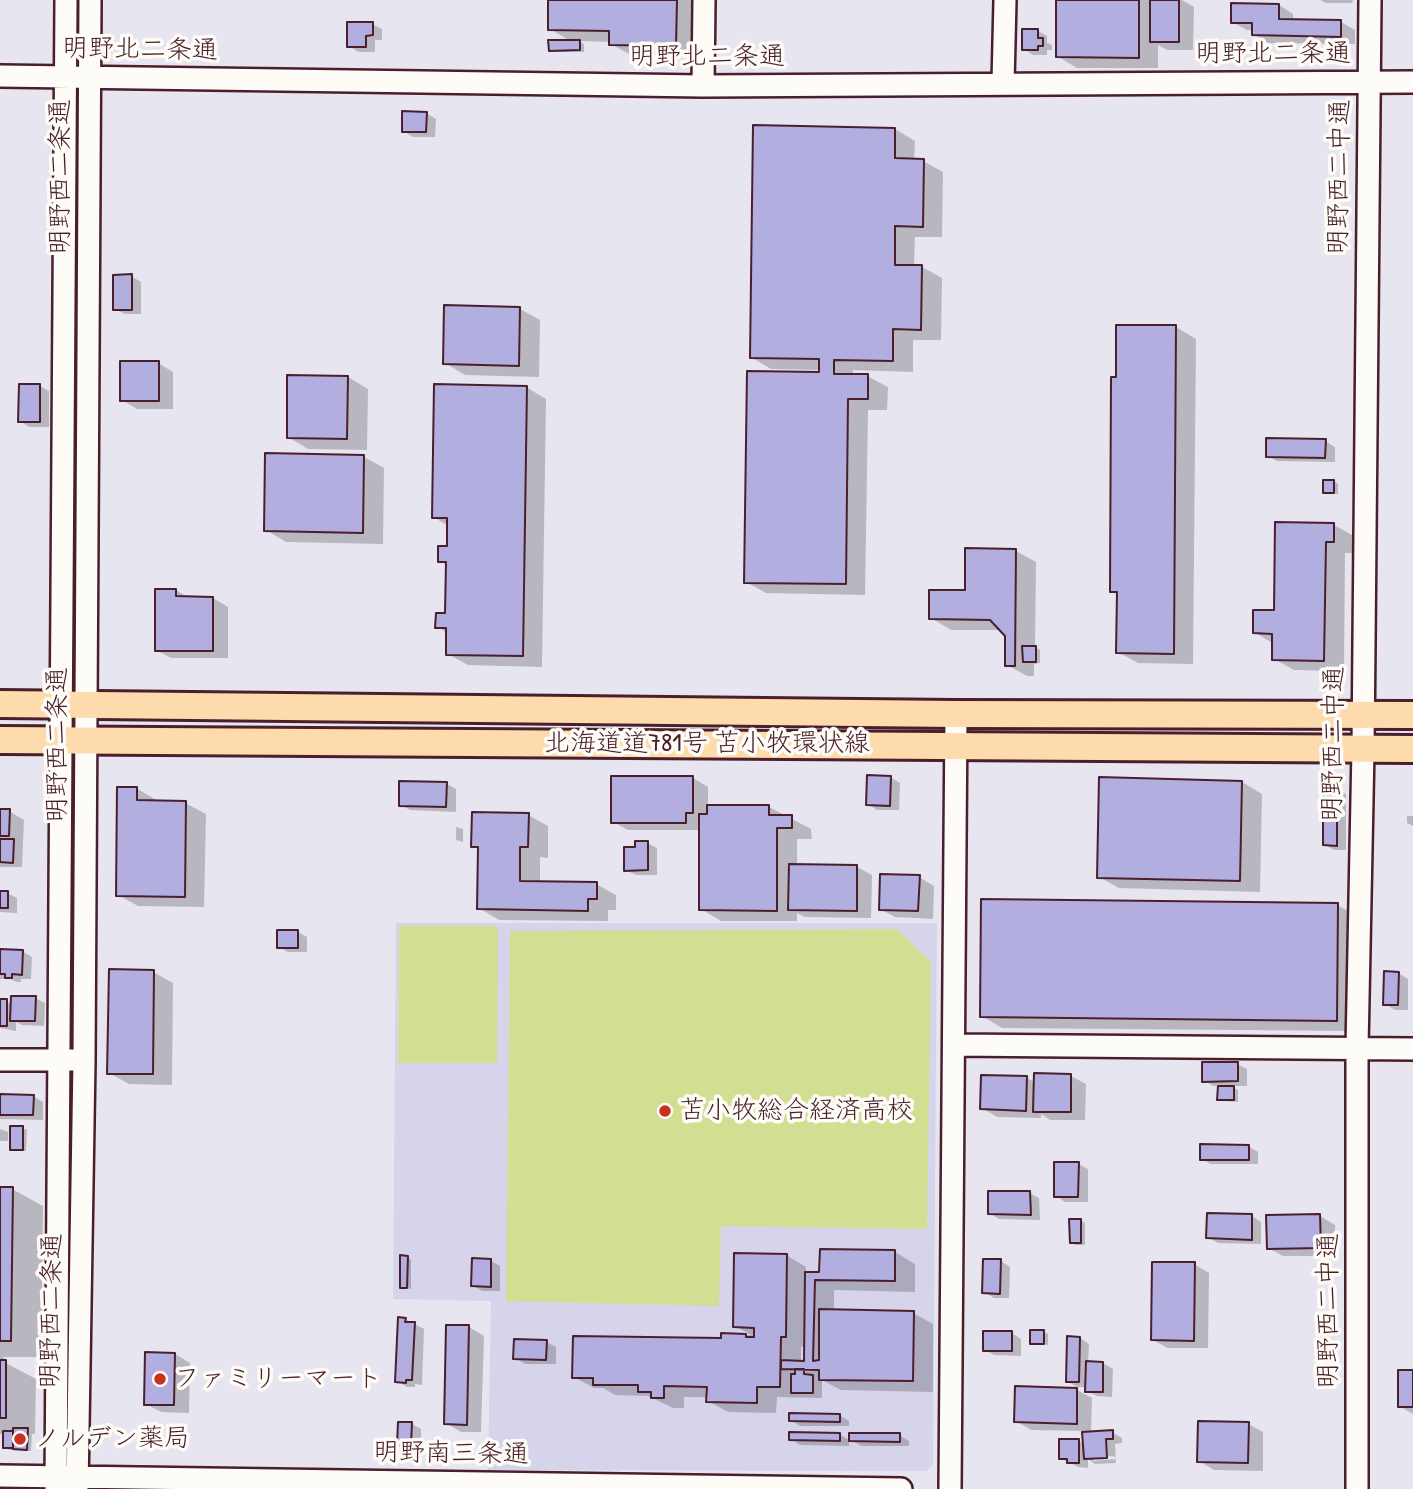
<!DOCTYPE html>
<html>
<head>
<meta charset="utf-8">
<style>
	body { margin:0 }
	canvas { display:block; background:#e6e5f0 }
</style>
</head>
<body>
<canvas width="1413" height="1489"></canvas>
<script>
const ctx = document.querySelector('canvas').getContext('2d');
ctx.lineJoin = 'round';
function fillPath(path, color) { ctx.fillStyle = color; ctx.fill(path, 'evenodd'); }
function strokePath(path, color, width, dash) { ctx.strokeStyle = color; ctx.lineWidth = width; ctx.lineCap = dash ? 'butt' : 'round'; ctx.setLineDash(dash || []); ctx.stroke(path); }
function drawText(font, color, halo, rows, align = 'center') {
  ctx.font = font + ' "Patrick Hand","Klee One",sans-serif'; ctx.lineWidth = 7; ctx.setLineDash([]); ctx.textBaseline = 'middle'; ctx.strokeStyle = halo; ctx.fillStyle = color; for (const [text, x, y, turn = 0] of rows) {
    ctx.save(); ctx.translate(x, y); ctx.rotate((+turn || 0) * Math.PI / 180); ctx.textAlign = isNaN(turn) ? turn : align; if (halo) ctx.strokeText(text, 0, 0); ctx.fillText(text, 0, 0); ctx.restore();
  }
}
fillPath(new Path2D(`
	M396,923H937L933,1465L926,1471L488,1470L491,1301L393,1299Z`), '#d6d4eb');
fillPath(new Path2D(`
	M399,926H498L497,1063H398Z
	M897,929L931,962L927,1229L721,1226L719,1306L506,1301L510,931Z`), '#d2df93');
fillPath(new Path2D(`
	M550,0H691L696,3V56L631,55L611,44V42L578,41L584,44V52H554L550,49L572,42L550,29Z
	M1058,0H1182L1194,7L1193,50H1167L1158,45V68H1077L1057,56Z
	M1320,0H1353L1352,3H1326Z
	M1279,5L1293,14V21L1341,22L1355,30V44L1268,43L1253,34V30H1247L1232,22Z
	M372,24L382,29V40H375V52H358L349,46Z
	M1038,31L1047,36V43L1052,45V50H1047V55H1033L1024,49Z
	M426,113L436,119L435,137H413L403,131Z
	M895,129L915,141L914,160L923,161L943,172L942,237H915L914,267H922L942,278L941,340H913V372L853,370V376H867L888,387L887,410H868L865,595L766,593L746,582L821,370L771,369L751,357Z
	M131,276L141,282V314H125L115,309Z
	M520,309L540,320L539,377L465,375L445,363Z
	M1176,327L1196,339L1193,664L1138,663L1118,652V595L1111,591Z
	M158,363L173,372V409H137L122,400Z
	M348,377L368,389L367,450L308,449L288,437Z
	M40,386L49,391V427H29L20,421Z
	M526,387L546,399L542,667L468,665L448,654V633L437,627L447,615L448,566L440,561L449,548V526L433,517Z
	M1325,441L1335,447V462L1277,461L1268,456Z
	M364,457L384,468L383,544L286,542L266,530Z
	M1334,481L1338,484V494L1324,492Z
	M1334,525L1354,536V553H1345L1344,671L1294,670L1274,659V644L1254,632L1276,612Z
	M1016,551L1036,562L1035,647L1040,650V663L1034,664V676H1027L1007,665V635L1002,630H951L931,618Z
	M176,590L189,598H213L228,607V658H171L156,650Z
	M890,777L900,783L899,810H877L868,804Z
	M693,778L708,787V807H769L811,829L812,839H797V866L857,867L872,875L871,918L805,917L797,913V921H721L701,909V830H628L613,822Z
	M1242,782L1262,794L1260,892L1119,888L1099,877Z
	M447,784L456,789V812L410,810L401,805Z
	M136,788L156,800V802L185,803L206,814L204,907L138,906L118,895Z
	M1337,788L1346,794V850H1334L1324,844Z
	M0,811H9L24,820L22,867H0Z
	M528,815L548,826V858L540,857V883L596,884L616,895V910H608V921L499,920L479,908L480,850L473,846Z
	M1407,816H1413V826L1407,823Z
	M456,827L463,829V842L456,840Z
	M647,843L657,848V875H636L626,870L636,849Z
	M919,877L934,886L933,919L895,917L880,909Z
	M0,893H7L17,898V913L0,912Z
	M1337,905L1358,916L1357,1031L1002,1028L982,1016Z
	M298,932L307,937V952H288L279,947Z
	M0,951H22L32,957L31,979H21V982H17L10,979H0Z
	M153,972L173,983L172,1085L129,1084L109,1073Z
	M1398,973L1408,979V1010H1395L1385,1004Z
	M35,998L45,1003L44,1026L22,1025L16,1022V1031L0,1028V1001L12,1004Z
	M1237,1064L1247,1069V1086H1231L1238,1090V1102L1223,1101L1219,1099V1086H1214L1204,1081Z
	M1071,1076L1086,1084L1085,1120H1050L1041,1114V1118L997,1117L982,1108L1027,1078L1036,1083Z
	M0,1096H33L43,1102V1120L0,1119Z
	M22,1128L27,1130L26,1151H16L11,1149Z
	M0,1129L8,1132V1141H0Z
	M1248,1146L1258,1152V1164H1211L1201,1159Z
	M1078,1164L1088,1169V1202H1065L1056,1196Z
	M0,1189H12L43,1206L41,1357H4V1362L36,1379L35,1434H32L31,1451L9,1450L4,1447L5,1434H0Z
	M1029,1193L1039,1198L1040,1220L999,1219L989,1213Z
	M1252,1216L1261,1222V1244L1218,1243L1208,1237Z
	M1320,1216L1335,1225V1256H1283L1268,1248Z
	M1080,1220L1085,1223V1245H1075L1071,1242Z
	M895,1252L915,1264V1292L834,1290V1311L913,1313L933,1324V1392L841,1390L822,1380V1398L777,1397L776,1413L728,1412L708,1401V1397H684V1408H673L648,1396L615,1395L603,1388H594L574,1377L723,1340V1335H751L735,1326L786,1255L806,1267V1274H821ZM801,1347H806L805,1363L801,1362Z
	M407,1257L411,1260V1289L402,1287Z
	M491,1261L500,1266V1291H482L473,1285Z
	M1001,1261L1010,1267L1009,1298H994L984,1292Z
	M1194,1264L1209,1273L1208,1348H1167L1152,1339Z
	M405,1319L424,1329L422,1385L415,1384V1387H407L397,1381Z
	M469,1327L484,1336L481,1432H461L446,1423Z
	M1044,1332L1048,1334V1345L1032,1342Z
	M1012,1333L1021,1339V1356L994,1355L985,1350Z
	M1080,1338L1089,1344L1088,1363H1103L1113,1369L1112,1397L1097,1396L1087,1391V1387H1077L1067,1381Z
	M546,1342L556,1347V1364H525L515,1358Z
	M175,1354L190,1363L189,1413L161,1412L146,1404Z
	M1413,1372V1414L1399,1406Z
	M1077,1390L1092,1398L1091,1433L1112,1432L1122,1438V1443L1115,1444L1116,1463L1095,1464L1088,1459V1468L1078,1467L1060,1458L1078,1441L1085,1445L1084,1431L1031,1430L1016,1421ZM1116,1456V1459L1093,1461V1457Z
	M839,1415L849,1421V1426H800L791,1420Z
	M412,1424L421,1429V1450H408L399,1444Z
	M1248,1424L1263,1432V1471L1214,1470L1199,1461Z
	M839,1434L849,1440V1446L800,1445L791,1439Z
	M899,1435L909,1441V1446H861L851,1440Z`), '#0003');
const building = new Path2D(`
	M548,0H677L676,46L609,45V31L548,30Z
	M1056,0H1139V58L1056,57Z
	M1150,0H1179V42H1150Z
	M1231,3L1279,4V19L1341,20V37L1252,35V23H1231Z
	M347,22H373V35L366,36V47H347Z
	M1022,29H1038V38H1043V46H1038V50H1022Z
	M548,40H580V50L549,51Z
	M402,111L427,112L426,132H402Z
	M753,125L895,128V158L924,159L923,227L895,226V265H922L921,330L893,329V361L834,360V374H868V399H848L846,584L744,583L747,371L819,372V359L750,358Z
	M132,274V310H113V275Z
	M444,305L520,307L519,366L443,364Z
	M1116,325H1176L1174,654L1116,653L1117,592H1110L1111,377H1116Z
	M120,361H159V401H120Z
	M287,375L348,376L347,439L287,438Z
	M19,384H40V422H18Z
	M434,384L527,386L523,656L446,655V628H435L436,613H445L446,562H438V546H447V518H432Z
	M1266,438L1326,439L1325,458L1266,457Z
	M265,453L364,455L363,533L264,531Z
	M1323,480H1334V493H1323Z
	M1275,522L1334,523V542H1326L1324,661L1272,660V634L1253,633V610H1274Z
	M965,548L1016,549L1015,666H1005V636L990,620L929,619V590H965Z
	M155,589H176V596L213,597V651H155Z
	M1022,646H1036V662H1023Z
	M867,775L891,776L890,806L866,805Z
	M611,776H693V813H686V823H611Z
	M1099,777L1242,781L1240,881L1097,878Z
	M399,781L447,782L446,807L399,806Z
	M1323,786H1337V846L1323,845Z
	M117,787H137V800L186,801L185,897L116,896Z
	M707,805H769V815H792V828H777V911L699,910V814H707Z
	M0,809H10L9,836H0Z
	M472,812L529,813L528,847H520V881L597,882V899H588V911L477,909L478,847H471Z
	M0,839H14L13,863L0,862Z
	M635,841H648V870L624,871V847H635Z
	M789,864L857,865V911L788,910Z
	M880,874L920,875L918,911L879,910Z
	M0,891H8V908H0Z
	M981,899L1338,903L1337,1021L980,1017Z
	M277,930H298V948H277Z
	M0,949L23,950L22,975L12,974V978H5V974H0Z
	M109,969L154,970L153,1074H107Z
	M1384,971L1399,972L1398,1005H1383Z
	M11,996H36L35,1021H10Z
	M0,999H7V1026H0Z
	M1202,1062H1238V1081L1202,1082Z
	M1034,1073L1071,1074V1112H1033Z
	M981,1075L1027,1076L1026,1111L980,1109Z
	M1218,1086H1234V1100H1217Z
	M0,1094L34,1095L33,1115H0Z
	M10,1126H23V1150H10Z
	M1200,1144L1249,1145V1160H1200Z
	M1054,1162H1079L1078,1197H1054Z
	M0,1187H13L11,1341H0Z
	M988,1191H1030L1031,1215L988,1214Z
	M1207,1213L1252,1214V1240L1206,1238Z
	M1320,1214L1321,1248L1267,1249L1266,1215Z
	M1069,1219H1081V1243H1070Z
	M820,1249L895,1250V1281L815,1280L813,1361L819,1360V1309L914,1311L913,1381L819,1380V1370L781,1369V1360L804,1361L805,1272H819Z
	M734,1253L787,1254L786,1337H781L780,1387H757V1403L706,1402L707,1387L664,1386V1398H651V1392H638V1385H593V1378H572L573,1336L721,1338V1333L746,1334V1337H754V1328L733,1327Z
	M400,1255L408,1256L407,1288H400Z
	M472,1258L491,1259V1287L471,1286Z
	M983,1259H1001L1000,1294L982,1293Z
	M1152,1262H1195L1194,1341L1151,1340Z
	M398,1317L406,1318L405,1322H415L412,1380H406V1383L395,1382Z
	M446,1325H469L467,1425L444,1424Z
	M1030,1330H1044V1344H1030Z
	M983,1331H1012V1351H983Z
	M1067,1336L1080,1337L1079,1382H1066Z
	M514,1339L547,1340L546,1360L513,1359Z
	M145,1352L175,1353L174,1405H144Z
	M0,1360H6V1418H0Z
	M1086,1361L1103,1362V1392H1085Z
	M795,1369H804V1374L813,1375V1393H791V1374H795Z
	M1398,1370H1413V1407H1398Z
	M1015,1386L1077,1388V1424L1014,1422Z
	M789,1413L840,1414V1422L789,1421Z
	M1198,1421L1249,1422L1248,1463L1197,1462Z
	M398,1422H412L411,1446L397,1445Z
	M13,1428H28L27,1450L13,1449Z
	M1113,1430V1439H1106L1107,1458L1084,1459L1082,1432Z
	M3,1431H13V1448H3Z
	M789,1432L840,1433V1441L789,1440Z
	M849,1433H900V1442L849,1441Z
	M1059,1439H1079V1463H1067V1459H1059Z`);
fillPath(building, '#b2aee0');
strokePath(building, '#4a1f2b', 2);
const minor = new Path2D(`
	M0,76L703,86L1413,82
	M1003,83L1005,0
	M703,86L704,0
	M954,1045L1413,1049
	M0,1060H72
	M0,1476L901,1489
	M56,1489L66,0
	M77,1489L84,1061L90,0
	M950,1489L956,714
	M1357,1489V1048L1363,749L1370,0`);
const major = new Path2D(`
	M0,704L956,714L1413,715
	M0,740L1413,749`);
strokePath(minor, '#4a1f2b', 26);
strokePath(major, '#4a1f2b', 32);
strokePath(minor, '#fdfcf7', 21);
strokePath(major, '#fedbac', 26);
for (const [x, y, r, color] of [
	[665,1111,7,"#c8321e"],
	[160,1379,7,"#c8321e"],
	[20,1439,7,"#c8321e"]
]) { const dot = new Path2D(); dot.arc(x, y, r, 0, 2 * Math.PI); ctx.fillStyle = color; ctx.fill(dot); strokePath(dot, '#fdfcf7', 2.5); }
drawText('26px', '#4a1f2b', '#fdfcf7', [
	["明野北二条通",140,50,1],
	["明野北二条通",1273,54],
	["明野北二条通",707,57],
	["明野西二条通",61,177,-90],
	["明野西二中通",1340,177,-89],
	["北海道道781号 苫小牧環状線",707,744],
	["明野西二中通",1334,744,-89],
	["明野西二条通",58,745,-90],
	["明野西二条通",52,1311,-89],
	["明野西二中通",1329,1311,-90],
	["明野南三条通",451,1454,1]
]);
drawText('26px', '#4a1f2b', '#fdfcf7', [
	["苫小牧総合経済高校",679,1111],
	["ファミリーマート",174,1379],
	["ノルデン薬局",34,1439]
], 'left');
</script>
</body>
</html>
